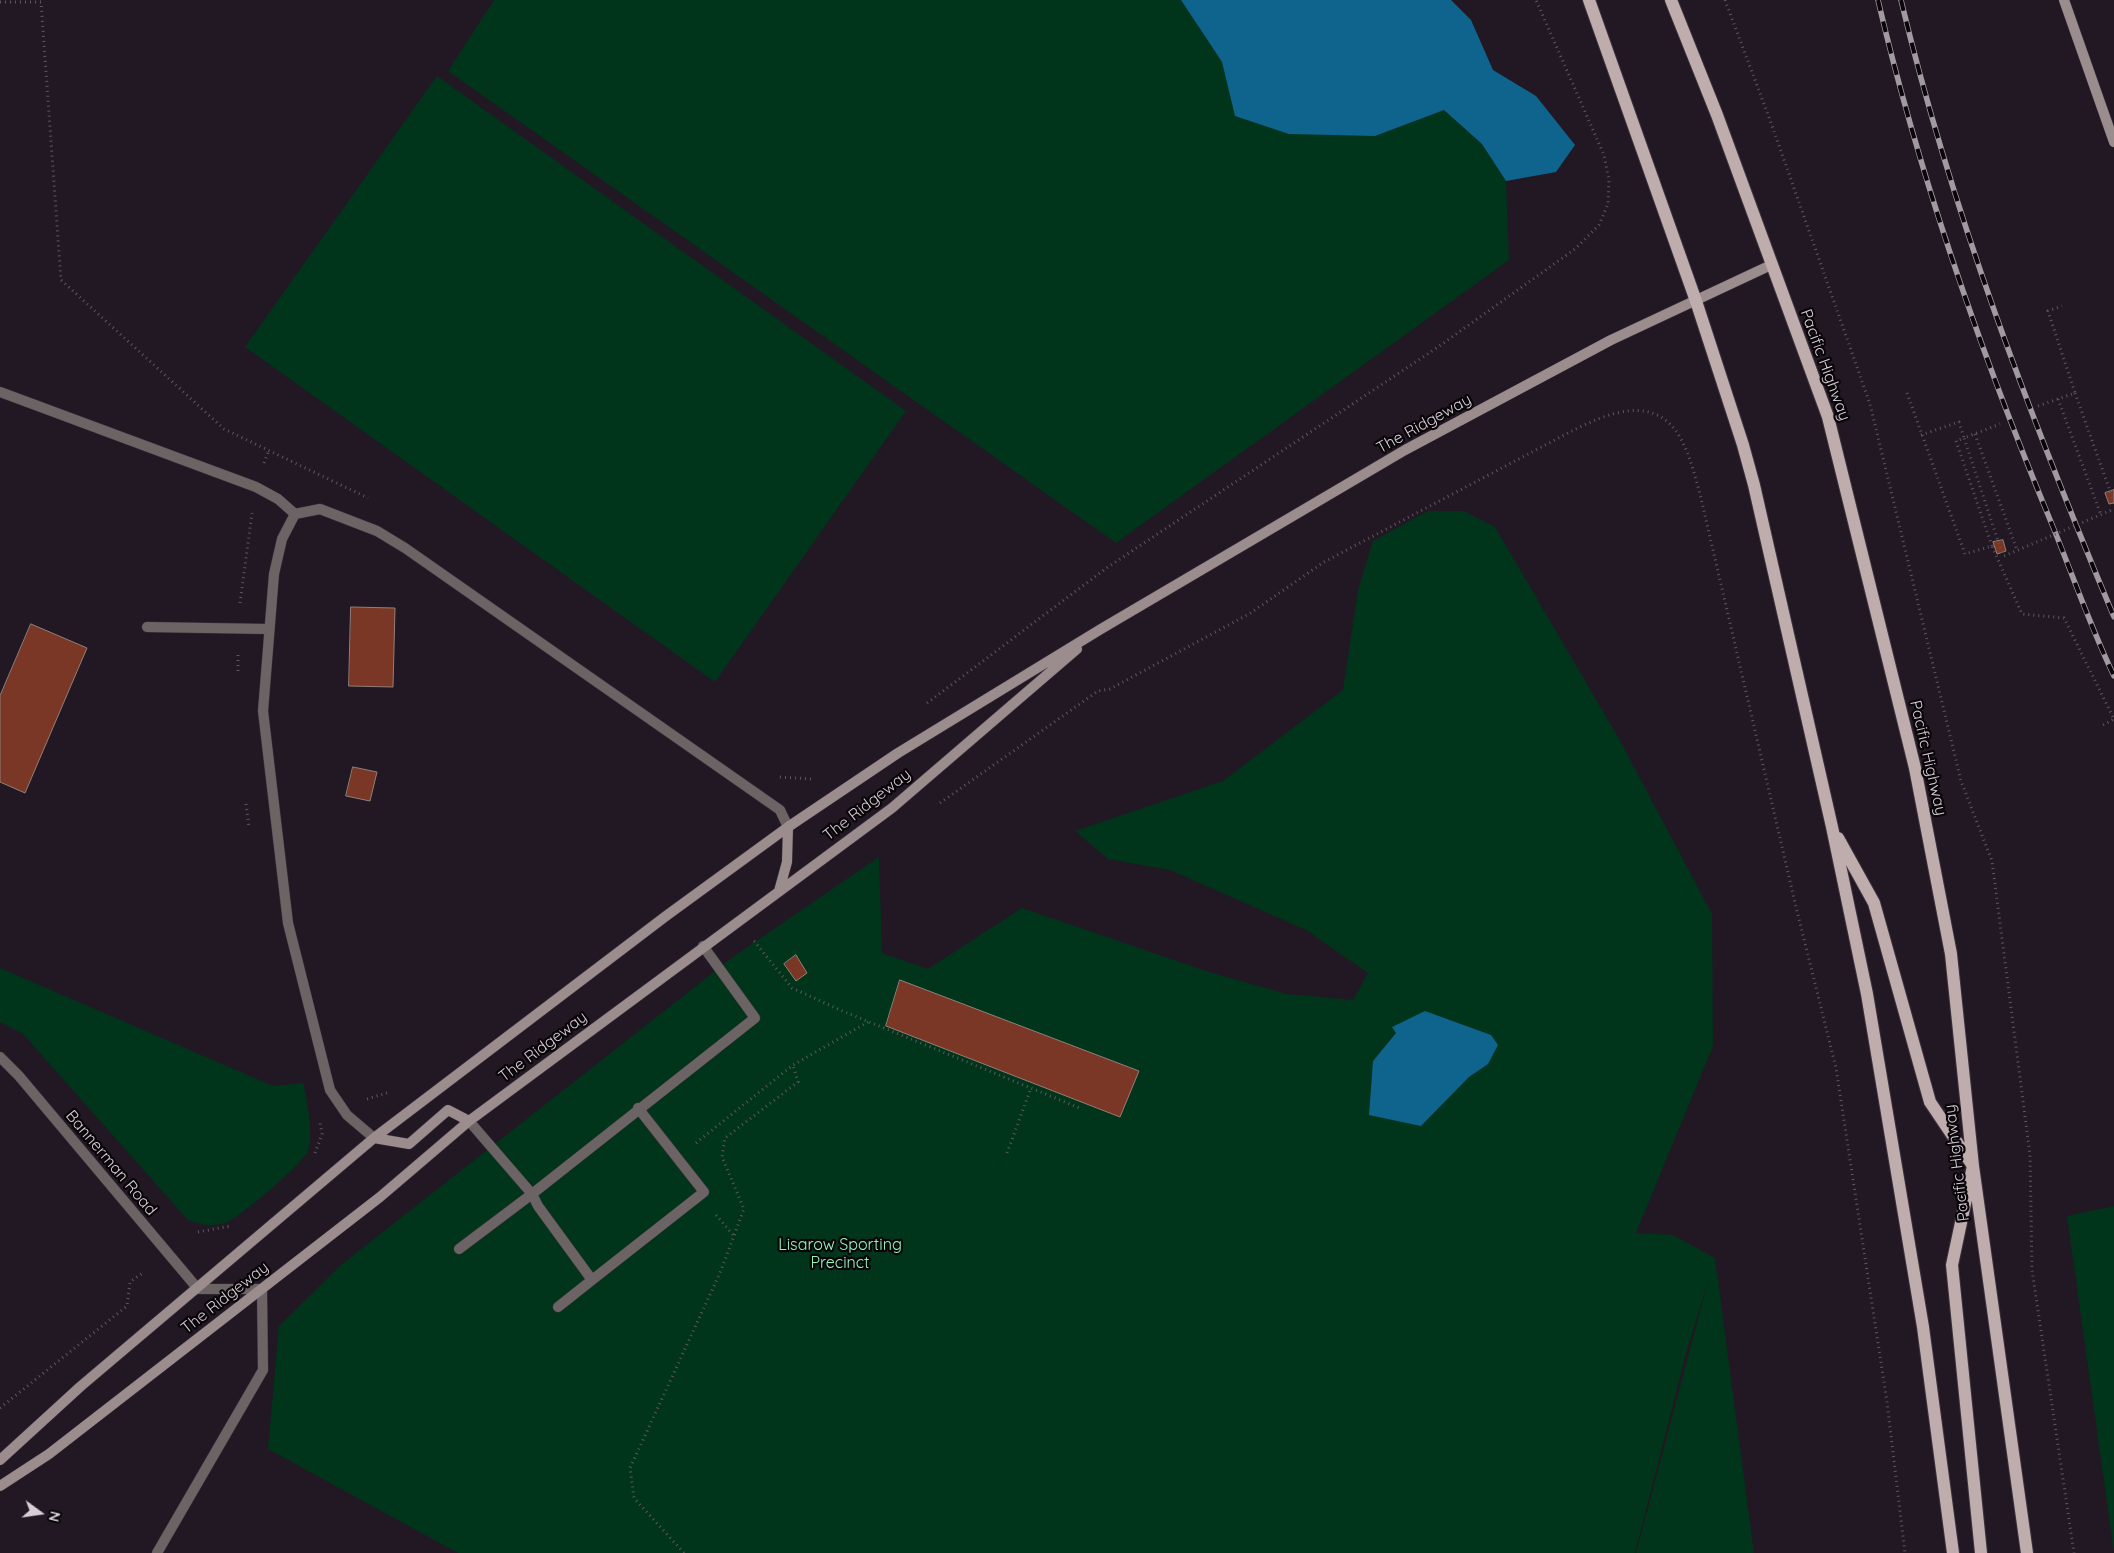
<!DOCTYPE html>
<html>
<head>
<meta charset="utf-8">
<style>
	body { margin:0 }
	#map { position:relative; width:2114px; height:1553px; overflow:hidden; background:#221823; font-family:Quicksand,sans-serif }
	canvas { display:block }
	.north { position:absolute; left:15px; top:1488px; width:50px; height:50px; -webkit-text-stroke:4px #090509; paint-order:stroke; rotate:104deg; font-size:14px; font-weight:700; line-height:20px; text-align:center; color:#d6cfd6 }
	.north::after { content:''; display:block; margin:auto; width:18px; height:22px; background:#d6cfd6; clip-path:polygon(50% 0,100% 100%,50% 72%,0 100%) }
</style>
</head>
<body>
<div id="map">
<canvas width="2114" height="1553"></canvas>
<div class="north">N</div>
</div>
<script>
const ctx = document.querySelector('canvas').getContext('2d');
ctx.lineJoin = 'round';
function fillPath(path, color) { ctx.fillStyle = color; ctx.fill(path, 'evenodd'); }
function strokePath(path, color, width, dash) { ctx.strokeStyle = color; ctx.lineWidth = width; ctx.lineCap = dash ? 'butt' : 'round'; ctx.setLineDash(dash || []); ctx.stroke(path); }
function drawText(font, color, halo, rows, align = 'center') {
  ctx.font = font + ' Quicksand,sans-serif'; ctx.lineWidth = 4.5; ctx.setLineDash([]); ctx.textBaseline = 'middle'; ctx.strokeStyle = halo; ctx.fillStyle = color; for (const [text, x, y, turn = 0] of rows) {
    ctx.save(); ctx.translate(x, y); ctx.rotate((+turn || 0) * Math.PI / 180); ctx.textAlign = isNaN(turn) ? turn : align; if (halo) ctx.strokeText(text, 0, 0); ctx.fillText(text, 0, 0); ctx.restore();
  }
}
fillPath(new Path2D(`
	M494,0H1181L1222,62L1236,116L1375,136L1444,110L1482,144L1506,181L1509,260L1116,543L448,71Z
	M437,76L906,411L715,682L245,347Z
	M1428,511H1464L1495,527L1618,737L1712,914L1713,1046L1636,1233L1673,1235L1715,1258L1754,1553H1636L1709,1278L1687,1350L1635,1553H458L268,1449L279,1326L342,1264L733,957L879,857L882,953L928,969L1022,908L1206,971L1287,994L1353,1000L1368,973L1306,930L1170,870L1108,859L1075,831L1223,781L1343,690L1358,590L1373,541ZM1393,1028L1488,1064L1469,1077L1421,1126L1373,1061L1396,1033Z
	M0,968L273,1086L303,1083C307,1099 314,1136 308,1151C301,1165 240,1218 225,1223C211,1227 201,1225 188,1220L23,1034L0,1022Z
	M2114,1206V1553L2067,1216Z`), '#00341b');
fillPath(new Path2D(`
	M1181,0H1451L1471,20L1493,70L1536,96L1575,145L1556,172L1506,181L1482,144L1444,110L1375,136L1289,134L1235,116L1222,62Z
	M1425,1011L1491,1035L1498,1045L1488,1064L1469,1077L1421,1126L1369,1115L1373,1061L1396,1033L1392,1027Z`), '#0e648c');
const building = new Path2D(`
	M2114,490V503L2109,504L2105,493Z
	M2003,540L2006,551L1997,554L1993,542Z
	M351,607L395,608L393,687L349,686Z
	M31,624L87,648L25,793L0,782V696Z
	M353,767L377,772L370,801L346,796Z
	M796,955L807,973L796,981L784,964Z
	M900,980L1139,1071L1120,1117L886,1026Z`);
fillPath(building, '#7a3725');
strokePath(building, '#937f79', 1);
const lane = new Path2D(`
	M0,392L256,487L278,499L295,514
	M147,627L268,629
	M469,1121L532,1194L755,1018L703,946
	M374,1138L347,1115L330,1090L288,923L263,711L274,574L282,539L295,514L320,509L377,531L405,548L780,810L788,827
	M459,1249L532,1194L538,1206L592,1280L704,1192L638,1108
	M558,1307L592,1280
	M157,1553L263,1370L262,1289`);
const street = new Path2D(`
	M0,1057L19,1076L198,1289H262`);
const secondary = new Path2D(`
	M2064,0L2114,142
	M779,891L787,862L788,827
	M374,1138L409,1144L448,1110L469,1121
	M0,1460L81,1386L374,1138L666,916L788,827L898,753L1101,629L1405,450L1611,340L1771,265
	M0,1486L49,1454L380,1197L469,1121L892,808L1077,649`);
const primary = new Path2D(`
	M1589,0L1696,301L1743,445L1754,485L1832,827L1867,994L1923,1327L1953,1553
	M1671,0L1717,115L1828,417L1915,768L1951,954L1973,1166L2027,1553
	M1838,838L1874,903L1930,1102L1973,1166L1952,1265L1981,1553`);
strokePath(lane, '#3b323c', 11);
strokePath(street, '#3b323c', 11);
strokePath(secondary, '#3b323c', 11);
strokePath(primary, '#3b323c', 14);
strokePath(new Path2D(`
	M1725,0L1770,120L1870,404L1961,781L1992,861L2030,1155L2032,1270L2074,1553
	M0,2H41L61,280L224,429L368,498
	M1907,393L1965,554L1992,546L2022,614L2064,618L2114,719L2103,725
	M2075,393L2114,502
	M2058,399L2101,515
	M2038,406L2075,393L2048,311L2062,306
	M1975,434L2017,550
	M1921,435L1959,422L1964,438L2000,424
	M264,463L269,450
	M1992,546L1956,441L1964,438L2000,547
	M240,603L252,513
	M238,655V673
	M927,703L1108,567L1438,347L1575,249L1599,225L1608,204L1609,180L1604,155L1536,0
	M780,777L811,779
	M940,803L1098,691L1110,689L1249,614L1324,562L1568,433C1605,414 1655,391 1681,439C1690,456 1695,476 1700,494L1796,907L1836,1068L1887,1402L1905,1553
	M246,804L249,827
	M754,941L792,988L840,1010L1082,1109
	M367,1099L390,1092
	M696,1143L793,1065L868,1022
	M315,1153L322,1134L320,1123
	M1007,1153L1031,1088
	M716,1215L734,1236
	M198,1232L230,1226
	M0,1408L127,1306L130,1282L144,1272
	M684,1553L634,1498L630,1468L720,1273L744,1209L722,1157L725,1138L798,1082L793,1065`), '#5f565f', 3, [1, 4]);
strokePath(lane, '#6c6364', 10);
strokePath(street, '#6c6364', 10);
strokePath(secondary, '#9b8c8d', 10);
strokePath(primary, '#bfacad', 12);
const rail = new Path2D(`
	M1878,0C1920,179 1981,353 2051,522C2072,573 2090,626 2114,676
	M1901,0C1952,213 2030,416 2114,617`);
strokePath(rail, '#a29aa2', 5.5);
strokePath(rail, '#090509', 4, [11]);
strokePath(new Path2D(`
	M2000,547L2004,556L2114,509`), '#5f565f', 3, [1, 4]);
drawText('16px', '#d6cfd6', '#090509', [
	["Pacific Highway",1825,365,70],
	["The Ridgeway",1424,424,-29],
	["Pacific Highway",1928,758,77],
	["The Ridgeway",867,805,-38],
	["The Ridgeway",543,1047,-37],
	["Bannerman Road",111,1163,50],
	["Pacific Highway",1957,1163,-97],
	["The Ridgeway",225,1298,-38]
]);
drawText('16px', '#93f8bc', '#090509', [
	["Lisarow Sporting",840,1245],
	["Precinct",840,1263]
]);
</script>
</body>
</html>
